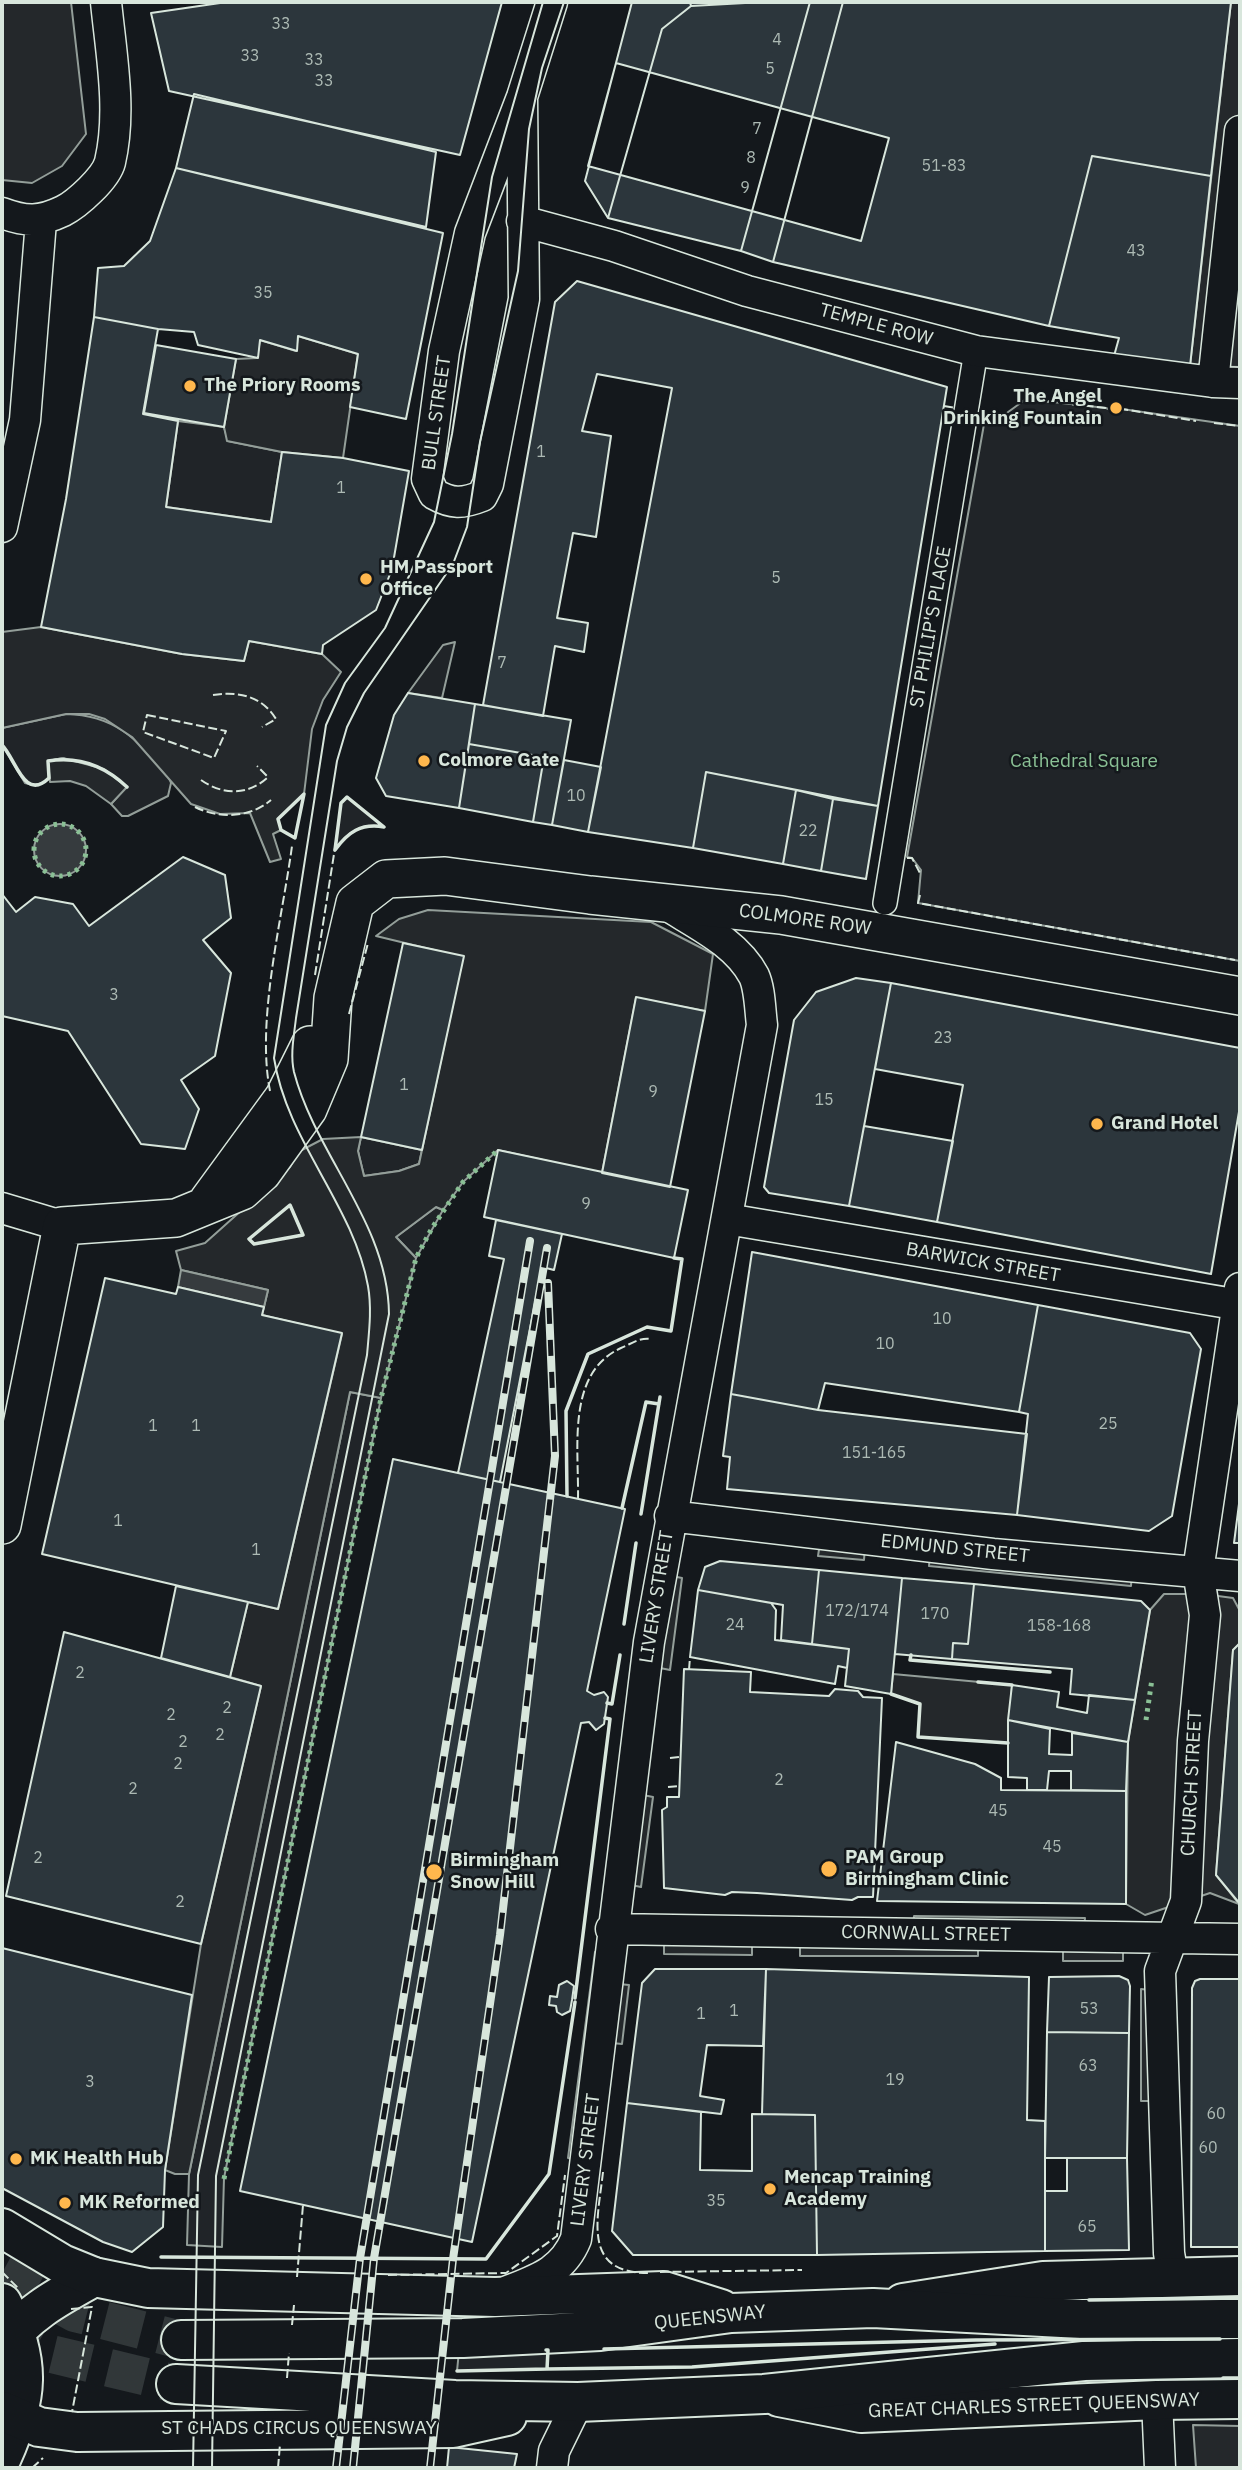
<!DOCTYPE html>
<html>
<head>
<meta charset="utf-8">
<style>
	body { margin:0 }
	#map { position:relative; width:1242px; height:2470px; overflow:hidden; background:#14181c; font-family:"IBM Plex Sans",sans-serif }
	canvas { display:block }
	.frame { position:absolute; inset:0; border:4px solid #d8e6dc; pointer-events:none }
</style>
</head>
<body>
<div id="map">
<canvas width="1242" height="2470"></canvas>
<div class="frame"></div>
</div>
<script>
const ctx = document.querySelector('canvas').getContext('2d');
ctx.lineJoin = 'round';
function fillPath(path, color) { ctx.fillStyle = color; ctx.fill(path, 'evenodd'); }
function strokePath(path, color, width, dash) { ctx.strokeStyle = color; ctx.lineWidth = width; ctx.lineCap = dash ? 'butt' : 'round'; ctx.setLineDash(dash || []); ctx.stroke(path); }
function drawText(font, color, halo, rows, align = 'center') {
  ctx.font = font + ' "IBM Plex Sans",sans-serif'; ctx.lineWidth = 5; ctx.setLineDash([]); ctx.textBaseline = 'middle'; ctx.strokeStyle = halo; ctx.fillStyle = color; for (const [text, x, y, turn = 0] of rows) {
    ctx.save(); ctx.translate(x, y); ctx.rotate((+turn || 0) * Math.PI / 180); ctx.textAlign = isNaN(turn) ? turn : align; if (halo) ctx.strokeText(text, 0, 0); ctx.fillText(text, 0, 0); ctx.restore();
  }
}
const green = new Path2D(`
	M1026,399L1106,408L1118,413L1122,409L1240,426V961L918,903L921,870L912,858L907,857L986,413L1004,415Z
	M178,421L224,427L228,441L282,452L271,522L166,507Z
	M455,642L442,698L408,693L443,645Z
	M66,714C116,715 137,740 168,775L171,783L168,796L128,816H122L111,804L126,787L63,758L48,761L49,778C43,785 34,786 25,783L2,745V728Z
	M347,797L384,827C361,823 348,832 335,850L341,803Z
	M361,1137L422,1150L419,1164L399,1171L364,1176L358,1151Z
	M436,1207L443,1210L416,1258L396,1237Z
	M350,1392L381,1398L224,2178L222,2247L187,2245L189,2174Z
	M548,2350L547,2369L457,2371L459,2351Z`);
fillPath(green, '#202428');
strokePath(green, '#939e99', 2);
const parking = new Path2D(`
	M2,2H71L86,134L62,166L32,183L2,180Z
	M1231,2H1240V367L1190,366Z
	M298,336L358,354L343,458L282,452L227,441L224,427L236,359L257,358L260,340L296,351Z
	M41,627L182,654L244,661L249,641L322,654L341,672L323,700L312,729L304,794L278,819L281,830L273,834L281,859L270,862L250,813L220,814L191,804L132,737L105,719L89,714H66L2,728V632Z
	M63,758L104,769L127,787L111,804L86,786L70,781L50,782L48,761Z
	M428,910L651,922L713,954L705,1011L636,998L602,1173L498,1150L463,1182L443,1210L436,1207L396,1237L416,1258L381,1398L350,1392L189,2174H175L165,2170L201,1944L261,1686L230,1677L248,1602L278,1609L342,1334L262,1315L268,1290L181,1270L176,1251L205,1243L290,1167L298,1152L323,1139L361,1137L358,1151L364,1176L399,1171L419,1164L463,957L376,936L399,919Z
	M820,1543L865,1547L864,1560L818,1556Z
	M930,1554L1132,1573L1131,1586L929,1566Z
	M672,1576L682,1578L670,1670L660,1668Z
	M1164,1594H1203L1233,1598L1240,1611V1643L1233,1650L1216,1875L1239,1904L1210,1893L1145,1915L1126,1904L1128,1742L1150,1610Z
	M893,1674L1012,1685L1008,1743L918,1737L920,1704L891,1694Z
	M643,1795L653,1797L641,1887L631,1885Z
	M914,1916L1085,1918L1084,1930L913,1926Z
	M664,1944H752V1955L664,1954Z
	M800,1945H978V1956H800Z
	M1063,1949H1123V1961H1063Z
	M595,1952L604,1953L577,2160L568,2158Z
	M619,1984L629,1985L622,2044L612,2043Z
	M1141,1989L1150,1990L1151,2101H1141Z
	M1193,2425L1240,2426V2468H1196Z`);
fillPath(parking, '#24282b');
strokePath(parking, '#939e99', 2);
const water = new Path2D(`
	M34 850a26 26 0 1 1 52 0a26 26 0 1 1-52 0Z
	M181,1270L268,1290L264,1307L178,1287Z`);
fillPath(water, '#363b3e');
strokePath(water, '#939e99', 2);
const building = new Path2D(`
	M227,2H502L460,155L169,91L151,13Z
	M632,2H690L691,6L662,29L608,218L585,181Z
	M690,2H763L691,6Z
	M763,2H810L741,251L608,218L662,29L691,6Z
	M810,2H843L773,262L741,251Z
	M843,2H1231L1211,176L1092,156L1049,326L773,262Z
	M616,63L889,138L861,241L588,166Z
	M194,94L436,152L426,227L176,168Z
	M1092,156L1211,176L1190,366L1114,356L1119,338L1049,326Z
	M176,168L443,233L406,419L350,407L358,354L298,336L297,351L260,340L258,358L198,345L194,332L158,329L94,317L98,268L124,266L150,241Z
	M577,281L947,387L878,806L706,772L693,848L588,832L672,388L597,374L582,431L611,436L596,537L573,533L557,618L588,623L584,652L555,646L543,716L483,705L555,302Z
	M94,317L158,329L143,414L178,421L166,507L271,522L282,452L343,458L409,471L392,569L376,610L323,645L322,654L249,641L244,661L182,654L41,627L66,499Z
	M156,345L236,359L224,427L144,413Z
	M408,693L475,704L459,808L386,796L376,778L394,715Z
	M475,704L571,720L552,825L533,822L544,757L469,744Z
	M469,744L544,757L533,822L459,808Z
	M564,760L601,767L588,832L552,825Z
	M706,772L796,790L783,864L693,848Z
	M796,790L833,799L821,871L783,864Z
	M833,799L878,806L866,879L821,871Z
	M183,857L225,875L231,918L203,940L231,973L215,1056L181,1080L199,1109L185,1149L141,1144L68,1031L2,1016V894L16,912L35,897L73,904L89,926Z
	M403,943L464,956L422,1150L361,1137Z
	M856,978L891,983L849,1206L769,1193L764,1187L794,1020L816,992Z
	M891,983L1240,1048V1106L1211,1274L937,1222L963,1085L875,1069Z
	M636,997L705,1011L670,1187L602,1173Z
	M864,1126L953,1141L937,1222L849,1206Z
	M498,1150L688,1190L674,1258L484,1217Z
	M496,1220L562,1234L554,1270L542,1267L500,1482L458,1473L504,1259L489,1256Z
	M752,1252L1038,1305L1019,1412L825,1383L818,1410L731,1394Z
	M105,1278L176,1294L178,1287L264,1307L262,1315L342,1333L278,1609L42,1554Z
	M1038,1305L1190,1333L1201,1349L1172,1516L1149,1531L1017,1515L1028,1414L1019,1412Z
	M731,1394L818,1410L1027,1434L1017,1515L727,1489L730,1457L723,1456Z
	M393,1459L625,1509L587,1691L594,1695L604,1692L608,1697L604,1724L596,1730L589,1722L581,1723L472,2242L240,2191Z
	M1239,1504H1240V1543H1234Z
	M720,1561L819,1570L812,1644L781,1640L783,1605L698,1590L705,1567Z
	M819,1570L902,1578L891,1694L845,1686L849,1649L812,1644Z
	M902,1578L974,1584L968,1644L953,1643L952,1659L895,1654Z
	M974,1584L1141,1601L1150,1610L1135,1700L1070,1694L1072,1669L952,1659L953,1643L968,1644Z
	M176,1586L248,1602L230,1677L161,1658Z
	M698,1590L771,1603L776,1610L775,1640L849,1649L847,1668L838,1666L835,1684L690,1657Z
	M64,1632L261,1686L201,1944L6,1896Z
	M1240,1643V1904L1216,1875L1233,1650Z
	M684,1669L751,1672L750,1692L829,1696L835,1689L858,1691L863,1697L882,1698L873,1897H858L852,1900L757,1893L732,1892L725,1895L664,1888L662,1810L667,1807V1797H679Z
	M1012,1685L1059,1692L1057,1707L1087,1713L1089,1695L1135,1700L1128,1742L1008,1720Z
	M1008,1720L1050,1729L1049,1754L1072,1755V1733L1128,1742L1126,1791L1071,1790V1771H1049L1047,1790H1027V1778L1008,1777Z
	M896,1742L975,1764L1001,1778V1790L1126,1791V1904L877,1901Z
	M2,1948L192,1995L165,2170L163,2227L132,2252L103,2242L2,2188Z
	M655,1969H766L763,2046L707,2045L700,2096L724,2100L721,2114L627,2103L642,1983Z
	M766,1969L1029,1977L1027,2120L1045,2121V2251L817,2255L815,2115L762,2114Z
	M1119,1976L1128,1980L1130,1986L1129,2033L1047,2032L1049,1977Z
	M1200,1979H1240V2247H1191L1192,1988L1195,1981Z
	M567,1981L574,1986L572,2000L570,2011L562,2015L557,2012L556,2006L549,2005L550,1996L557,1997L559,1985Z
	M1047,2032L1129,2033L1127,2158H1045Z
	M627,2103L701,2112L700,2170L752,2171V2114L815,2115L817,2255H633L612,2231Z
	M1067,2158H1127L1129,2250L1045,2251V2191H1067Z
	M449,2447L517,2454L514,2468H447Z`);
fillPath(building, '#2c363c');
strokePath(building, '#d8e6dc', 2);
strokePath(new Path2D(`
	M2,2273L75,2313L181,2340
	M2,2330L39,2351L176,2384`), '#313739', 38, [38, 19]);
const pedestrian = new Path2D(`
	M885,903L976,351`);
const minor = new Path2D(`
	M522,97L524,299L488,484L482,496C462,504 452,504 434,494L427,479L444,351L470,233L522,97L552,2
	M2,213C26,222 40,222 63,211C77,204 106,178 110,162C122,111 111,53 106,2
	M522,221L614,246L747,291L976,351L1213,382L1240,383
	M1213,382L1240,131
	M2,527L25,420L41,221
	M2,1208L62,1226
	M727,1219L1240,1305
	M670,1516L993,1554L1240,1576
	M611,1929L1240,1939
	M1173,2277L1169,2253L1160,1971L1186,1901L1193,1741L1205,1615L1198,1571L1240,1288
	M508,2291C538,2279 563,2271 576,2239L649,1642L762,1025C760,1010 760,989 754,976C736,942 696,924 665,904
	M1157,2400L1160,2468
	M552,2468L554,2451L578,2402`);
const tertiary = new Path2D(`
	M208,1201L284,1097L310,1045
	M2,1525L62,1226L176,1218L242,1191L262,1173L308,1109L329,1059L333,998L355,903L386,879L445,876L590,895L781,915L1240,996`);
const secondary = new Path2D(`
	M2,2303C32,2361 28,2399 2,2457
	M903,2303L1043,2281L1240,2276
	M2,2347C27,2313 58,2297 94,2277
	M779,2397L861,2413L1157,2400L1240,2399`);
const trunk = new Path2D(`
	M2,2228L62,2264L94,2277L148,2288L495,2297L664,2291L721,2309
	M181,2340L463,2338L600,2331L731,2313L873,2308L1081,2319H1240
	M176,2384L455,2400L578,2402L764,2394L1084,2361L1240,2358
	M2,2411L39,2427L77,2432L453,2428L507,2416`);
strokePath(pedestrian, '#d8e6dc', 26);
strokePath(minor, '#d8e6dc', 33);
strokePath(tertiary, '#d8e6dc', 40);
strokePath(secondary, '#d8e6dc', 42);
strokePath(trunk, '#d8e6dc', 42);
strokePath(pedestrian, '#14181c', 23);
strokePath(minor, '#14181c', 30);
strokePath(tertiary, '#14181c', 37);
strokePath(secondary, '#14181c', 38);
strokePath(trunk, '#14181c', 38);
strokePath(new Path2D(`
	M193,2468L198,2175L367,1355C369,1332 372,1309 368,1286C353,1204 287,1142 274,1058L326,725L345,683L385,628L434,522L452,434L492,177L543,2
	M212,2468L216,2176L389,1314C388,1223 316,1156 294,1072C290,1054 294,1036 296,1018L337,761L347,727L364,693L453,564L467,527L480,442L518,271L529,129L542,68L564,2`), '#d8e6dc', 2);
const rail = new Path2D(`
	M336,2468L360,2258L530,1241
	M353,2468L374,2258L547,1248
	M430,2468L453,2259L500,1935L555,1456L548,1283`);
strokePath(rail, '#d8e6dc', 8);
strokePath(rail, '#14181c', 5, [16]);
strokePath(new Path2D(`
	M34 850a26 26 0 1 1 52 0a26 26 0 1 1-52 0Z
	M1146,1720L1152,1679
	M224,2179L381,1398L416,1258L432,1228L463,1182L498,1150`), '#8ac095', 5, [3.5, 5]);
strokePath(new Path2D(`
	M1023,401L1026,399L1106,408L1118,413L1122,409L1196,421
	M944,406L956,408
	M986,413L1004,415L1010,412
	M1214,423L1240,426
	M213,695C238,691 262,696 276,719L262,727
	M147,715L226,731L214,758L143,732Z
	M201,780C222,795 248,796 268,777L257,766
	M195,807C219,819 250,818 271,800
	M907,858H912L921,875
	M920,895L918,903L1235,960
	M315,975L337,835
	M349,1014L368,943
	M270,1091C256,1020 282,920 292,846
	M578,1499C579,1448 566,1373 621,1348C631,1344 640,1337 651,1339
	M689,1670L690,1657
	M670,1758L680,1757
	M668,1787L679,1786
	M603,2172C598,2219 581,2274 650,2273
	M2,2272L19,2289
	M660,2272L802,2270
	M388,2275L506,2273L557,2236L565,2175
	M297,2277L303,2205
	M71,2309L92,2307L72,2412
	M292,2325L294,2305
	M287,2378L289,2353
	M32,2468L43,2458
	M278,2468L280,2444`), '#d8e6dc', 2, [9, 3.5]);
strokePath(new Path2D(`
	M2,745C16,759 24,802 49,778L48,761C78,756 105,766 127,787
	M304,794L295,838L281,830L278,819Z
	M347,797L384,827C361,823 348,832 335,850L341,803Z
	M290,1205L303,1235L254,1244L249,1239Z
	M567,1496L566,1411L588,1354L647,1327L671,1331L682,1259L674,1258
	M622,1508L646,1402L659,1404
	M641,1514L660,1397
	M624,1624L636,1543
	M911,1655L910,1660L1050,1672
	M978,1682L1012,1685
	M891,1694L920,1704L918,1737L1008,1743
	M607,1703L612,1704L620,1655
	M575,1998L610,1719L605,1718
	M161,2257L486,2259L549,2174L575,2002
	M1089,2300L1240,2298
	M604,2349L976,2340L1220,2339
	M547,2369L692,2367L995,2344
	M457,2371L547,2369L548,2350H546
	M1223,2378H1240`), '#d8e6dc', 3.5);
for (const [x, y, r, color] of [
	[190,386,7,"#ffb74d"],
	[1116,408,7,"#ffb74d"],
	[366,579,7,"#ffb74d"],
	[424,761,7,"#ffb74d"],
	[1097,1124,7,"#ffb74d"],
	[829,1869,9,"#ffb74d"],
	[434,1872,9,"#ffb74d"],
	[16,2159,7,"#ffb74d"],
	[770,2189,7,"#ffb74d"],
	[65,2203,7,"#ffb74d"]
]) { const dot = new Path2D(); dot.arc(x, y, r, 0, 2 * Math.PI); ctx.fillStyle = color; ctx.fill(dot); strokePath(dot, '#14181c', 2.5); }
drawText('16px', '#adbab4', null, [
	["33",281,24],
	["4",777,40],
	["33",250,56],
	["33",314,60],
	["5",770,69],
	["33",324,81],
	["7",757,129],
	["8",751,158],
	["51-83",944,166],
	["9",745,188],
	["43",1136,251],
	["35",263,293],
	["1",541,452],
	["1",341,488],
	["5",776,578],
	["7",502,663],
	["10",576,796],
	["22",808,831],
	["3",114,995],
	["23",943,1038],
	["1",404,1085],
	["9",653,1092],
	["15",824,1100],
	["9",586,1204],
	["10",942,1319],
	["10",885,1344],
	["25",1108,1424],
	["1",153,1426],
	["1",196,1426],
	["151-165",874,1453],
	["1",118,1521],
	["1",256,1550],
	["172/174",857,1611],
	["170",935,1614],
	["24",735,1625],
	["158-168",1059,1626],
	["2",80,1673],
	["2",227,1708],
	["2",171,1715],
	["2",220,1735],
	["2",183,1742],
	["2",178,1764],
	["2",779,1780],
	["2",133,1789],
	["45",998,1811],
	["45",1052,1847],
	["2",38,1858],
	["2",180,1902],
	["53",1089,2009],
	["1",734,2011],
	["1",701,2014],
	["63",1088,2066],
	["19",895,2080],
	["3",90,2082],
	["60",1216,2114],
	["60",1208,2148],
	["35",716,2201],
	["65",1087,2227]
]);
drawText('19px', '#d8e6dc', '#14181c', [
	["TEMPLE ROW",876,325,15],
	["BULL STREET",437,413,-82],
	["ST PHILIP'S PLACE",931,627,-80],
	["COLMORE ROW",805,920,8],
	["BARWICK STREET",983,1263,10],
	["EDMUND STREET",955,1549,6],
	["LIVERY STREET",657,1597,-81],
	["CHURCH STREET",1192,1783,-87],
	["CORNWALL STREET",926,1934,1],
	["LIVERY STREET",586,2160,-83],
	["QUEENSWAY",710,2318,-6],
	["GREAT CHARLES STREET QUEENSWAY",1034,2406,-2],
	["ST CHADS CIRCUS QUEENSWAY",299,2429]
]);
drawText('bold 19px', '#d8e6dc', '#14181c', [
	["The Priory Rooms",204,386],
	["The Angel",1102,397,"right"],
	["Drinking Fountain",1102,419,"right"],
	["HM Passport",380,568],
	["Office",380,590],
	["Colmore Gate",438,761],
	["Grand Hotel",1111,1124],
	["PAM Group",845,1858],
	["Birmingham Clinic",845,1880],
	["Birmingham",450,1861],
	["Snow Hill",450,1883],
	["MK Health Hub",30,2159],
	["Mencap Training",784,2178],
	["Academy",784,2200],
	["MK Reformed",79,2203]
], 'left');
drawText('19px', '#8ac095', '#14181c', [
	["Cathedral Square",1084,762]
]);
</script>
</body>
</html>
